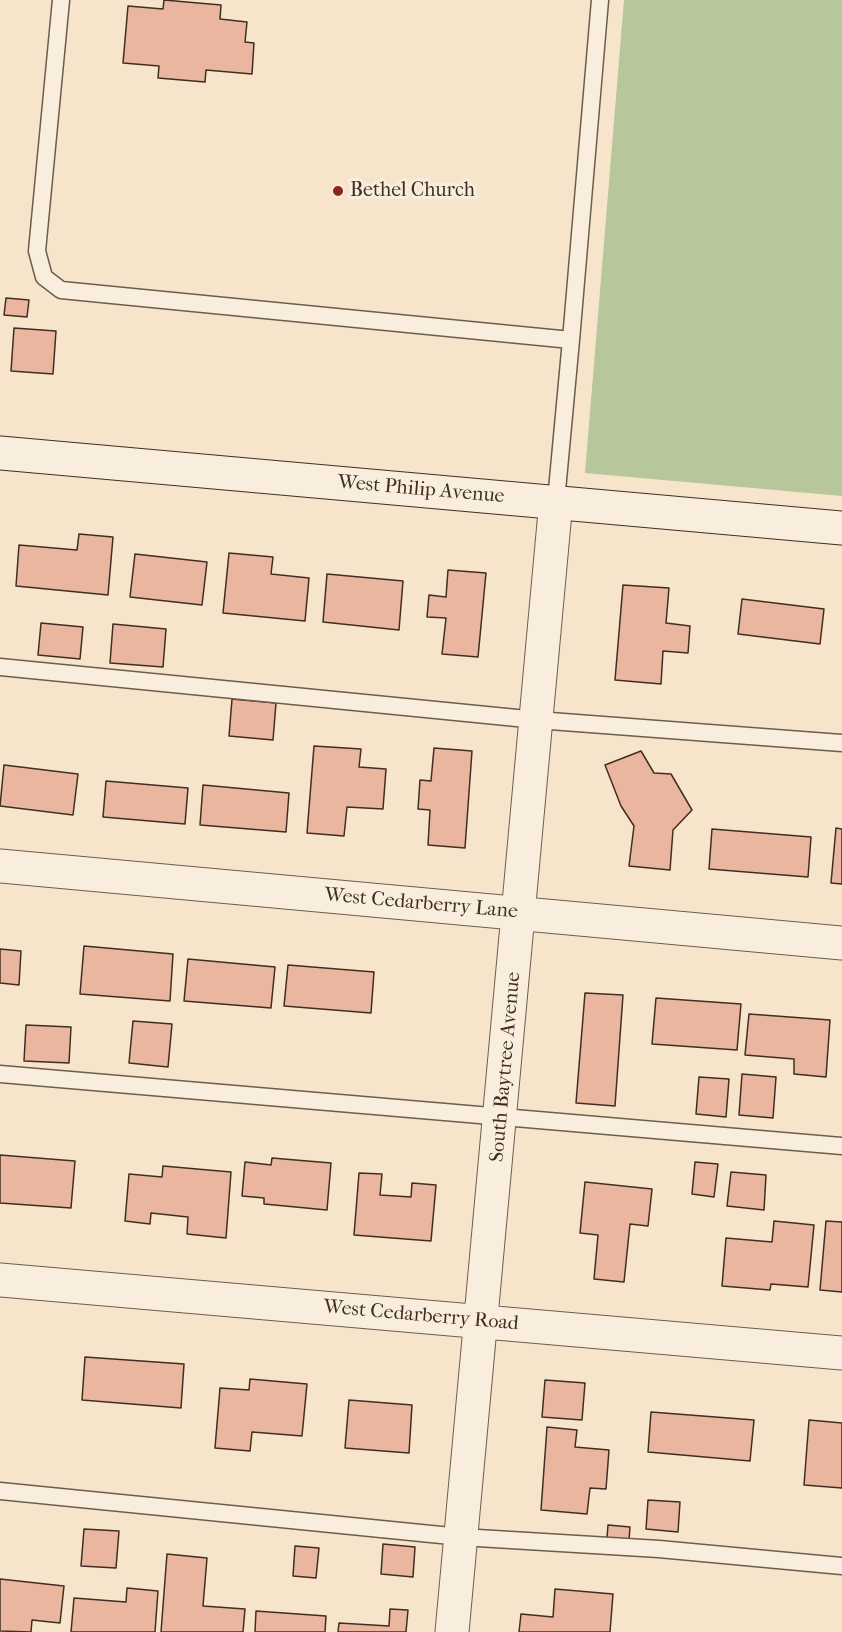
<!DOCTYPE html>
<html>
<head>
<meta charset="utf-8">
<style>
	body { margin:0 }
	canvas { display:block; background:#f6e5ca }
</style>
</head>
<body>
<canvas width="842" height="1632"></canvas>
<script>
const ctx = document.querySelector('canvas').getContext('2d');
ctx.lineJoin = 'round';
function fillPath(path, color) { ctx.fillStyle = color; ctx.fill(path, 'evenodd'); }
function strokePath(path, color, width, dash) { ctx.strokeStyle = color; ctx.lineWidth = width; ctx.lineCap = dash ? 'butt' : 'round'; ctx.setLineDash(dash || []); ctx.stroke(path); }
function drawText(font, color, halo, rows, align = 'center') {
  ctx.font = font + ' "IM FELL French Canon",serif'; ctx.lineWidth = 6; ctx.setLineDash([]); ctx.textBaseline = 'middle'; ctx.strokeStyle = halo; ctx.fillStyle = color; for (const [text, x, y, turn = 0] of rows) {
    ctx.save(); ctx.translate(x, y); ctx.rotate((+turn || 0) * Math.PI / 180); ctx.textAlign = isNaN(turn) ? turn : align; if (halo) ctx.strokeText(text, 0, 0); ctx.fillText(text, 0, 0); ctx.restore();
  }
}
fillPath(new Path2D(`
	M624,0H842V496L585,473Z`), '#b7c69b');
const building = new Path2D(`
	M164,0L221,5L220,19L247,22L245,42L254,43L252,74L206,70L205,82L158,78L159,66L123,63L128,6L163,9Z
	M6,298L29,300L27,317L4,315Z
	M14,328L56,331L53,374L11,371Z
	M79,534L113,537L108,595L16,586L19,545L77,550Z
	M229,553L273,557L271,574L309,578L305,621L223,613Z
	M135,554L207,562L202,605L130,597Z
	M448,570L486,573L478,657L442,654L446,618L427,617L429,595L446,597Z
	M327,574L403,581L399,630L323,622Z
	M623,585L669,588L666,623L690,626L688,653L663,651L661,684L615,680Z
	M742,599L824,609L820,644L738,634Z
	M41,623L83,627L80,659L38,655Z
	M113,624L166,629L163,667L110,663Z
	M232,699L276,703L273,740L229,736Z
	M314,746L361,749L359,767L386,769L383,809L347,807L344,836L307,833Z
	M434,748L472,751L465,848L428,845L430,810L418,809L420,780L431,781Z
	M641,751L654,773L671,774L692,810L673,830L670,870L629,866L634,826L621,806L605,765Z
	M4,765L78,774L73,815L0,806Z
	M106,781L188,788L185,824L103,817Z
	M203,785L289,793L286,832L200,825Z
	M836,828L842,829V884L831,883Z
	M712,829L811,837L808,877L709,869Z
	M84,946L173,954L170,1001L80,994Z
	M0,949L21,951L19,985L0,983Z
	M188,959L275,967L271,1008L184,1001Z
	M288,965L374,972L371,1013L284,1006Z
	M585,993L623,995L615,1106L576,1103Z
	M656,998L741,1004L737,1050L652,1044Z
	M749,1014L830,1020L826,1077L794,1074V1059L745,1055Z
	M133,1021L172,1024L168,1067L129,1063Z
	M26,1025L71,1027L69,1063L24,1061Z
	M742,1074L776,1077L773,1118L739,1115Z
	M699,1077L729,1079L726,1117L696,1114Z
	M0,1155L75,1161L71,1208L0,1203Z
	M272,1158L331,1163L327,1210L264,1204V1198L242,1196L245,1162L271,1165Z
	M695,1162L718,1164L714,1197L692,1194Z
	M163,1166L231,1172L226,1238L187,1234L188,1217L151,1213L150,1224L125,1221L129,1174L162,1177Z
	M731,1172L766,1175L764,1210L727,1206Z
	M359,1173L382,1174L380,1195L411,1197L412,1183L436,1185L431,1241L354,1235Z
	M585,1182L652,1189L648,1226L630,1224L624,1282L594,1279L598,1235L580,1233Z
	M774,1221L814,1225L808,1287L771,1284L770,1290L722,1286L726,1238L772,1242Z
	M826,1221L842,1222V1292L820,1290Z
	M85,1357L184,1364L181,1408L82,1400Z
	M250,1379L307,1384L302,1436L252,1432L250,1451L215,1448L220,1388L249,1390Z
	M545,1380L585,1383L582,1420L542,1417Z
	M349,1400L412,1405L409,1453L345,1448Z
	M651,1412L754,1420L750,1461L648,1452Z
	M809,1420L842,1423V1488L804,1485Z
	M547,1427L577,1430L575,1447L609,1450L606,1489L590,1488L587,1514L541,1510Z
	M648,1500L680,1502L678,1532L646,1529Z
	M608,1525L630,1527L629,1540L607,1538Z
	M84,1529L119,1531L116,1568L81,1566Z
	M383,1544L415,1547L413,1577L381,1574Z
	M295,1546L319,1548L316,1578L293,1576Z
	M167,1554L207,1558L203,1606L245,1609L243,1632H161Z
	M0,1579L64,1586L60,1623L32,1620L31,1632L0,1631Z
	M127,1588L158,1591L155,1632H71L74,1598L126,1602Z
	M555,1589L613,1594L610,1632H519L521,1614L553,1617Z
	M390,1609L408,1610L406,1632H338L339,1623L389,1626Z
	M256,1611L326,1616L325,1632H255Z`);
fillPath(building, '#eab69f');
strokePath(building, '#402e23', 1.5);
const lane = new Path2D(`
	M61,0L37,251L44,277L61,290L571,340L556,501
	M571,340L600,0
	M0,667L537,720L842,743
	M0,1074L842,1146
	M0,1491L461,1537L659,1549L842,1566`);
const street = new Path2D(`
	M0,866L842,943
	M0,1280L842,1353
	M452,1632L556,501`);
const secondary = new Path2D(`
	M0,453L842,528`);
strokePath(lane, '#6e5c4d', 19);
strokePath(street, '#6e5c4d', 35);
strokePath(secondary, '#402e23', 35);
strokePath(lane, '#f9eedd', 16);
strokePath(street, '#f9eedd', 33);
strokePath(secondary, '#f9eedd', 33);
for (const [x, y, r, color] of [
	[338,191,6,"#8f2418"]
]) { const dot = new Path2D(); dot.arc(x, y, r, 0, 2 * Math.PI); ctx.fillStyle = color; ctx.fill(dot); strokePath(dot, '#f9eedd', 2); }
drawText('20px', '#402e23', '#f9eedd', [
	["Bethel Church",350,191]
], 'left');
drawText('20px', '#402e23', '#f9eedd', [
	["West Philip Avenue",421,490,5],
	["West Cedarberry Lane",421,904,5],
	["South Baytree Avenue",506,1067,-85],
	["West Cedarberry Road",421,1316,5]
]);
</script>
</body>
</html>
